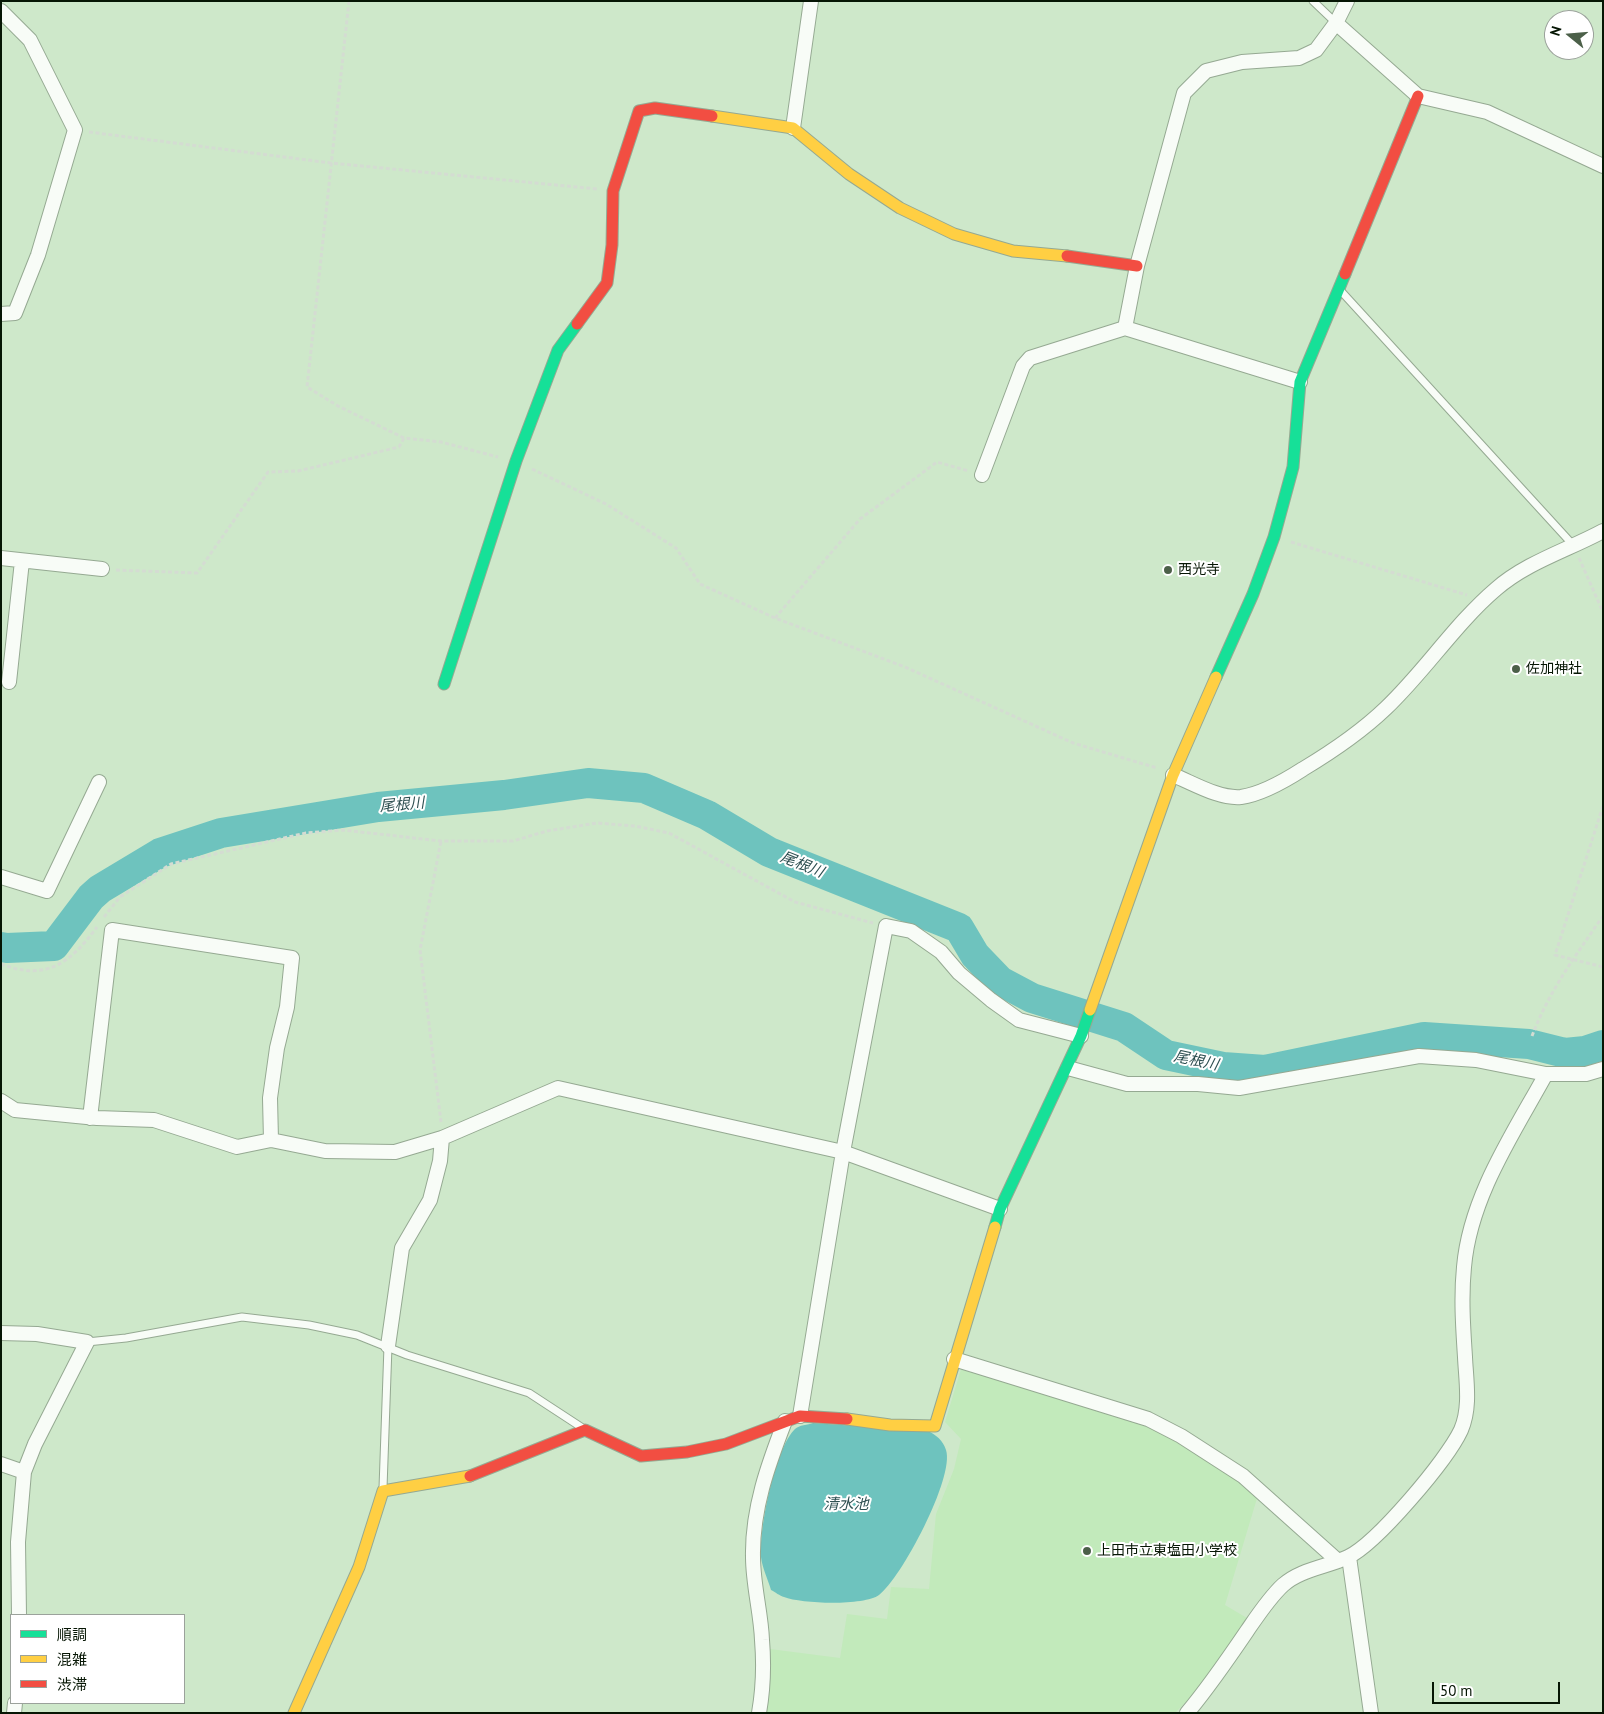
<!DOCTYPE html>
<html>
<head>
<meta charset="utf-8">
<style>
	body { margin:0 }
	#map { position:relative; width:1604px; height:1714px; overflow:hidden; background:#cee8ca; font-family:"PT Sans","Noto Sans JP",sans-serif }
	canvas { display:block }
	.frame { position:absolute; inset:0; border:2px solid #061604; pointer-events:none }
	.legend { position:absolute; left:10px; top:1614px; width:175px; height:90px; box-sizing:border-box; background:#fff; border:1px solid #9ba29b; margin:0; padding:6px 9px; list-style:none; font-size:15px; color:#061604 }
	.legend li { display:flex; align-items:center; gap:10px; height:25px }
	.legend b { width:25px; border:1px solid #9ba29b }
	.north { position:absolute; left:1544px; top:10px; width:50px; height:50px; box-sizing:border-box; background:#fff; border:1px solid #9ba29b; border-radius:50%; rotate:287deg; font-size:14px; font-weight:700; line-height:20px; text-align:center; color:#061604 }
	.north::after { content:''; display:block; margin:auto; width:18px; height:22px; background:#4c6049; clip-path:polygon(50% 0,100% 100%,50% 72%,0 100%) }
	.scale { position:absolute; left:1432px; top:1682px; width:128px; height:22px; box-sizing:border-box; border:2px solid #061604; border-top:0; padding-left:6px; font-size:15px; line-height:18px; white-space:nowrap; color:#061604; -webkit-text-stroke:4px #fff; paint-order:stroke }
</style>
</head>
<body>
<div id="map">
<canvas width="1604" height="1714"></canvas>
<div class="frame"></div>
<ul class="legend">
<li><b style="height:6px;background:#16e098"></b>順調</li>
<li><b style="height:6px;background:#ffcf43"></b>混雑</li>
<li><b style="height:6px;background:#f24e42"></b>渋滞</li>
</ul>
<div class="north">N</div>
<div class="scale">50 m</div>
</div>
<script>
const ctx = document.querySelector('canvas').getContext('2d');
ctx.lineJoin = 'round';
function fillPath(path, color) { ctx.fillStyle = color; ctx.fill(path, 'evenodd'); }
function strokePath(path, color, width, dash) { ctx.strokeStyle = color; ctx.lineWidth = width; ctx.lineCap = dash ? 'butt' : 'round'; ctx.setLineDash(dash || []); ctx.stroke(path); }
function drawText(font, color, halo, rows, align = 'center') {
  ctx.font = font + ' "PT Sans","Noto Sans JP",sans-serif'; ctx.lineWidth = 4; ctx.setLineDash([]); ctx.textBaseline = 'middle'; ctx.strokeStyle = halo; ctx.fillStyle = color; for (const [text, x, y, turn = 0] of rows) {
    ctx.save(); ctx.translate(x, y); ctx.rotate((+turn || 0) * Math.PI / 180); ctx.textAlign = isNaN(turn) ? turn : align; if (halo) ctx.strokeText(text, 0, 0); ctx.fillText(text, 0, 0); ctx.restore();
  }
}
fillPath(new Path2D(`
	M962,1366L1124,1414L1179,1439L1258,1495L1225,1605L1247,1618L1200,1688L1175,1713H765L770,1649L840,1658L847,1614L887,1619L891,1587L929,1589L936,1514L954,1469L961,1439L945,1422Z`), '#c2eabb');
fillPath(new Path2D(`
	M813,1423L928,1431C936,1435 943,1440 946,1450C955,1477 901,1579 879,1595C864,1606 802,1604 784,1597C780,1596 775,1592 771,1590C768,1580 762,1567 761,1557C759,1529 775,1448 795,1429C799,1425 808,1425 813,1423Z`), '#6ec3be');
strokePath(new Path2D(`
	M1,947L7,948L54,946L91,897L100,889L160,853L221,833L378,807L504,795L588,783L644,788L707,815L769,852L959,928L975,955L1000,981L1032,998L1124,1027L1166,1055L1223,1067L1265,1070L1424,1037L1529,1044L1565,1053L1585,1051L1603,1045`), '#6ec3be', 30);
const lane = new Path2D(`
	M1313,1L1336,23
	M1340,290L1574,546
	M87,1342L126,1338L242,1317L309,1325L357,1335L407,1355L529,1393L581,1427
	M383,1488L388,1346`);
const street = new Path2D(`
	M1,11L30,40L75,130L38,255L15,313L1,314
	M1336,23L1418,96L1487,112L1603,166
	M793,128L811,1
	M1300,382L1125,328L1137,266L1184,93L1206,71L1242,62L1299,58L1316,50L1336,23L1347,1
	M982,475L1023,366L1030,358L1125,328
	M1,558L102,569
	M9,682L22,561
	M1173,775C1193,783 1219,799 1241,797C1262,794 1286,780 1303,769C1333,751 1361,732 1386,708C1425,671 1455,624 1496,589C1527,562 1568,550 1603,531
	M1,877L47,891L99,782
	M1068,1068L1127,1084H1198L1239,1088L1419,1056L1476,1060L1546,1074H1586L1603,1069
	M1,1101L15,1110L97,1118L154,1120L237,1147L271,1140L325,1151L395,1152L442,1138L558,1088L843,1152L1000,1209
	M90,1118L112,930L292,958L287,1007L277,1048L270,1098L271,1140
	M1,1333L37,1334L87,1342L35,1444L24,1472L18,1542L19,1615
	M388,1346L402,1248L430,1200L440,1161L442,1138
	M954,1359L1148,1419L1181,1436L1243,1476L1338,1561
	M800,1416L843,1152L886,926L911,931L941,952L959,973L991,1000L1019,1020L1081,1036
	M1,1464L24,1472
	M1349,1557L1371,1713
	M14,1713L15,1703
	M759,1713C763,1690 764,1664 762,1640C761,1613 753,1585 753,1557C752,1509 768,1465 785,1421
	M1187,1713C1209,1687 1228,1659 1247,1631C1258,1615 1269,1598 1283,1585C1301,1569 1327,1567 1348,1557C1377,1543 1447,1460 1461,1430C1471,1407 1466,1380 1465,1357C1463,1327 1461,1297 1464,1267C1470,1197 1513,1134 1546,1074`);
const fast = new Path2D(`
	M1216,677L1253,594L1274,537L1293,467L1300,382L1345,274
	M444,684L516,461L558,350L577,324
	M995,1227L1000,1209L1081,1036L1090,1010`);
const slow = new Path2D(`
	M712,116L793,128L849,174L900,208L954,234L1013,251L1067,256
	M1090,1010L1173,775L1216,677
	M847,1419L890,1425L935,1426L995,1227
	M294,1713L359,1567L383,1491L470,1476`);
const jam = new Path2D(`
	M1067,256L1137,266
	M1345,274L1418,96
	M577,324L607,283L612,245L613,191L639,111L655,108L712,116
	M470,1476L585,1430L641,1456L687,1452L726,1444L800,1416L847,1419`);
strokePath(lane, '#95a992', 9);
strokePath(street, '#95a992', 16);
strokePath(fast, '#95a992', 13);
strokePath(slow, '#95a992', 13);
strokePath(jam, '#95a992', 13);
strokePath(new Path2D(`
	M349,1L307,387L338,406L404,438L441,442L498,457
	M89,132L331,163L597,189
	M532,469L606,504L676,548L700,584L775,618L905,667L1073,743L1157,768
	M1291,542L1467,595
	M1579,558L1603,612
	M116,570L197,573L268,472L298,471L399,447L404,438
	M775,618L860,519L937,462L969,471
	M1603,806L1555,955L1603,967
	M104,917L120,897L171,864L306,833L343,830L441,841H513L547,831L597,823L635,826L669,833L795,902L873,923
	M1,964C47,982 71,962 97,927
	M1532,1036C1549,991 1576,955 1603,916
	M441,1122L420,950L441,841`), '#d4dcd2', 3, [4, 2.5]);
strokePath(lane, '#f8fcf7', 7);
strokePath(street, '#f8fcf7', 14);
strokePath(fast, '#16e098', 11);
strokePath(slow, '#ffcf43', 11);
strokePath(jam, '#f24e42', 11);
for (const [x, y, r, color] of [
	[1168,570,5,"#4c6049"],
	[1516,669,5,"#4c6049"],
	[1087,1551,5,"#4c6049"]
]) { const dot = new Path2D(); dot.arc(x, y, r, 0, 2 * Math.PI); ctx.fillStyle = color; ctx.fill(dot); strokePath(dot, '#fff', 2); }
drawText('14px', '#061604', '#fff', [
	["西光寺",1178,570],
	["佐加神社",1526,669],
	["上田市立東塩田小学校",1097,1551]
], 'left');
drawText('italic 15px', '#2f5052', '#fff', [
	["尾根川",402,805,-5],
	["尾根川",802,865,22],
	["尾根川",1196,1061,12],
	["清水池",846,1505]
]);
</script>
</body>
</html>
